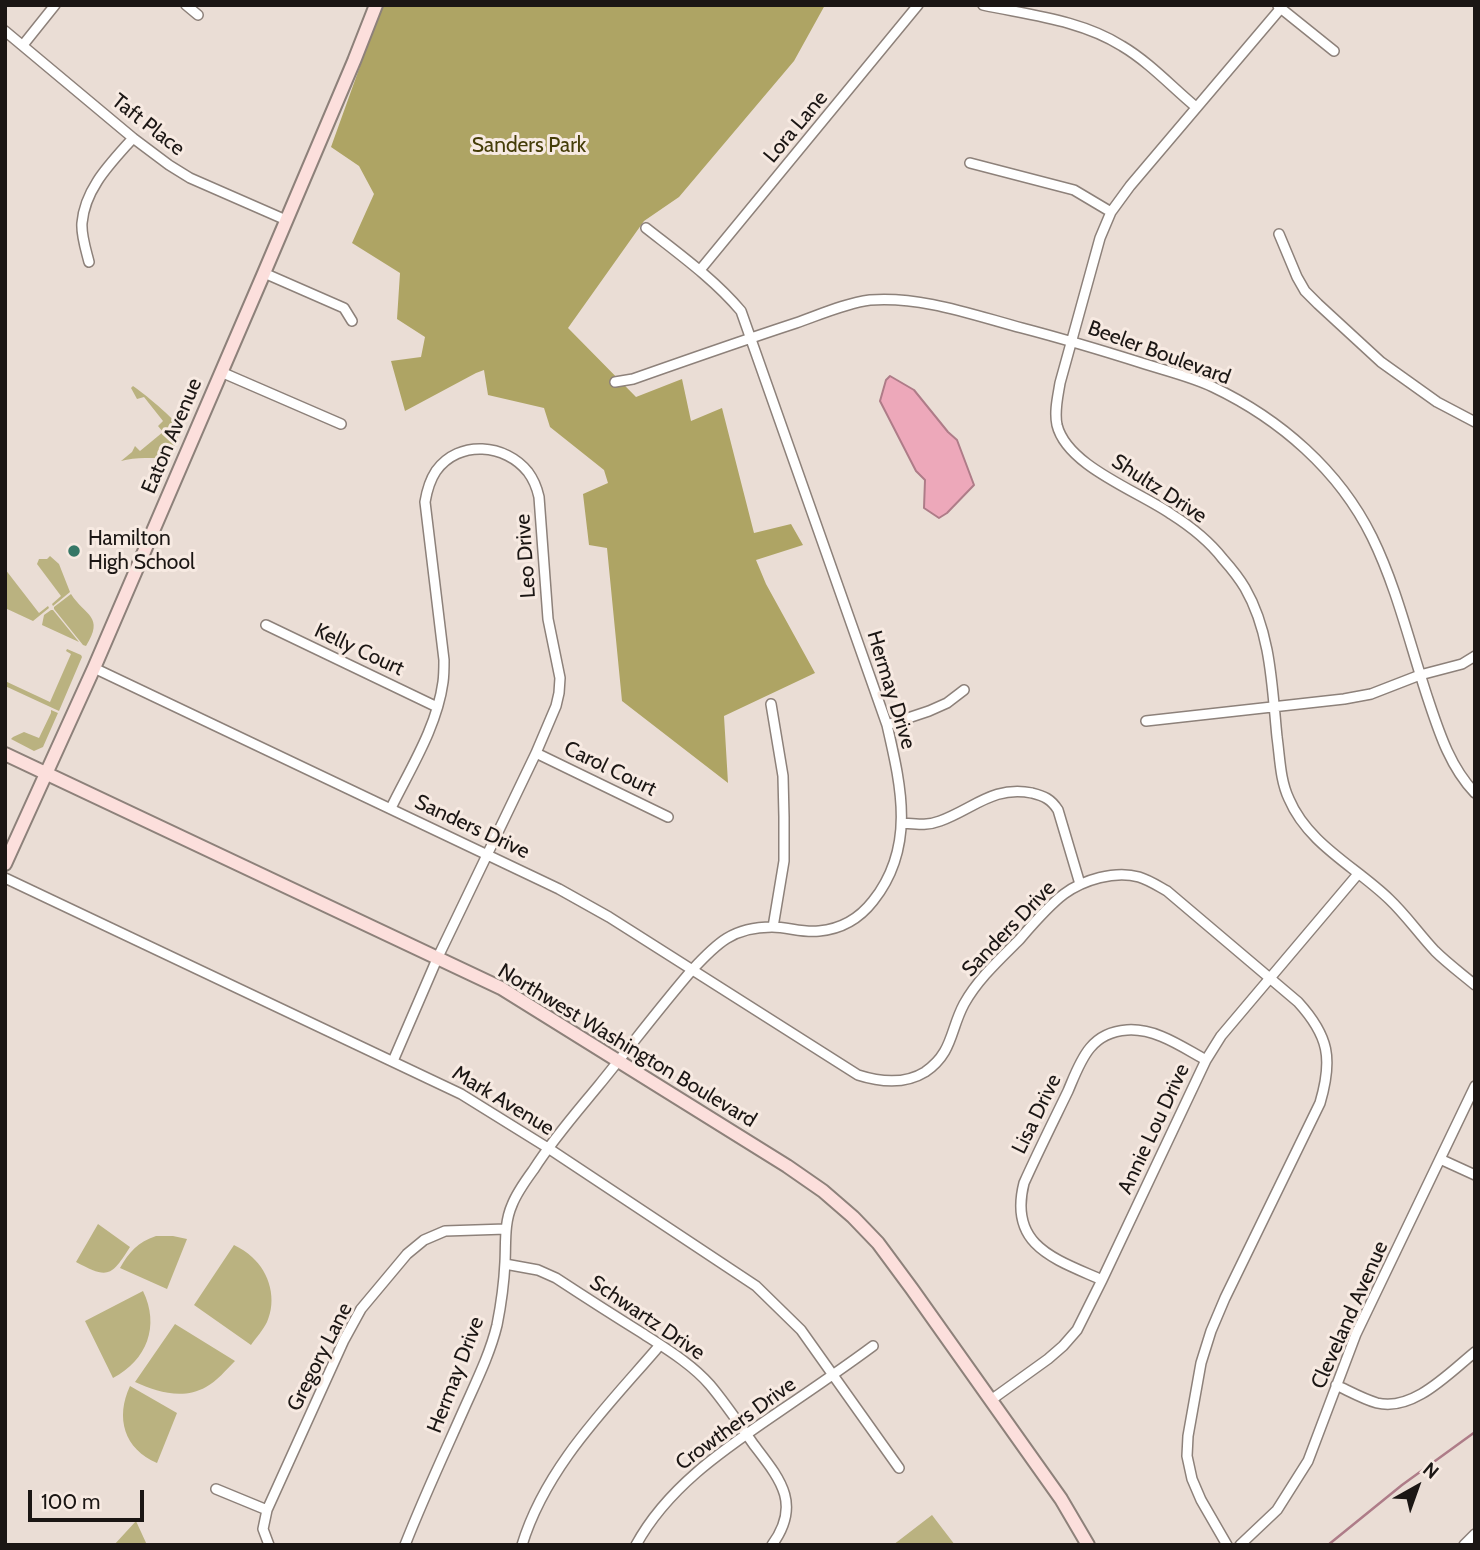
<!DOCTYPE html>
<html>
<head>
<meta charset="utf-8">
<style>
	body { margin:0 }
	#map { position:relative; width:1480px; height:1550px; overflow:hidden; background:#eaddd5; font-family:Cabin,sans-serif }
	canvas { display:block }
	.frame { position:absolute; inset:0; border:7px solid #1b1614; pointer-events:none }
	.north { position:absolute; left:1382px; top:1452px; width:70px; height:70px; -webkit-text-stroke:5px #f7eae2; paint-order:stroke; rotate:40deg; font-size:19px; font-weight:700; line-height:28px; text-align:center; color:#1b1614 }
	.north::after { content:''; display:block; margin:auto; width:24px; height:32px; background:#1b1614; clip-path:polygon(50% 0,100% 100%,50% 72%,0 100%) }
	.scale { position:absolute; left:28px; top:1490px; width:116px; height:32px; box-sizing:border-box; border:4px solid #1b1614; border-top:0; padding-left:9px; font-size:21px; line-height:24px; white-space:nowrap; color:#1b1614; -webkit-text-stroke:5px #f7eae2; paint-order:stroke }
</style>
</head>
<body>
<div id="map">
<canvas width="1480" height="1550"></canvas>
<div class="frame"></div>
<div class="north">N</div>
<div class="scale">100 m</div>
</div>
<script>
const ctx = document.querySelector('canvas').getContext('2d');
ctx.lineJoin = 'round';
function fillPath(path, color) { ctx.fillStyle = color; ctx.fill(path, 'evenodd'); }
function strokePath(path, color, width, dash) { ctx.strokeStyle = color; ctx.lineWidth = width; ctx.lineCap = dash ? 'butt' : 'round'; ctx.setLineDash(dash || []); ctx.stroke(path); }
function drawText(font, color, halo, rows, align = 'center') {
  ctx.font = font + ' Cabin,sans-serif'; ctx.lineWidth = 6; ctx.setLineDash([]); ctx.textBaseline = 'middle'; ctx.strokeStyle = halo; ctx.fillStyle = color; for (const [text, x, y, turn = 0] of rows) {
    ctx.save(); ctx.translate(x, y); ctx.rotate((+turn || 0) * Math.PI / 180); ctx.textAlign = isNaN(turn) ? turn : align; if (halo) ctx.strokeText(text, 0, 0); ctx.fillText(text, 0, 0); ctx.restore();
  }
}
fillPath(new Path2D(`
	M133,386C141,391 178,421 179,428C180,431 178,436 177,439L178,440C169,459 165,458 145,458C137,458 128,459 121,461L132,452L135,446L140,451L163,432L158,426L163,421L144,397L137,399L131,388Z
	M50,556L59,564L70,592L53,606L52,604L61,596L37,564L39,559H47Z
	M5,569L39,613L48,606L49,608L33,621L5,608Z
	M71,594C85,616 105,616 86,646L83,645L54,609V607Z
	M51,610H53L79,642L42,625L44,615Z
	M67,649L81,655L82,657L59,711L5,686V681L50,702L71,654L66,651Z
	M51,710L58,713L43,747L34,751L11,739L13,737L24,732L39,738L51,713Z
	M98,1224L130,1247C111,1277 108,1279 76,1262Z
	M156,1236H173L187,1239L167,1289L120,1268C129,1252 138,1242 156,1236Z
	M234,1245C240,1248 247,1252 252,1257C270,1273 277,1300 267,1322C263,1330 256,1338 251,1345L194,1305Z
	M143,1291C160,1326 147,1360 113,1378L85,1321Z
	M175,1324L235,1361C226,1370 217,1381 206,1387C183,1400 157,1392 135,1382Z
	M130,1386L177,1413L157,1463C124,1449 115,1418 130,1386Z
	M932,1515L955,1545H893Z
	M136,1521L147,1545H114Z`), '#bab280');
fillPath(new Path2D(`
	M382,5H825L794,61L679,197L644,221L568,328L636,397L682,379L691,421L722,408L754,533L791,524L803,545L756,560L766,584L815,673L724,716L728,783L622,701L607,548L589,545L583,494L608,483L604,470L550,427L544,408L488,395L484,370L476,373L405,411L391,361L421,357L425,337L397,319L400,273L352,243L374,194L359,166L331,147Z`), '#aea464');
const water = new Path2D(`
	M890,376L914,390L948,432L957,440L974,485L947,513L939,518L924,508L925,480L916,471L880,401L886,380Z`);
fillPath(water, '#eda8ba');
strokePath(water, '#ae7c88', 2);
strokePath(new Path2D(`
	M1328,1545L1402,1485L1475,1432`), '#ae7c88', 2.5);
const street = new Path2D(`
	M186,5L198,15
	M983,5C1029,15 1081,20 1122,46C1149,62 1172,87 1196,107
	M1278,6L1334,51
	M1281,8L1130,186L1111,212L1100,238L1060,383C1058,396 1054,411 1057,425C1067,466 1138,491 1171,514C1190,526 1209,541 1223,559C1231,568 1239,578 1245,588C1271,633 1272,687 1277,737C1280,758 1280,780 1289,799C1308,844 1356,867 1389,899C1406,915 1419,934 1435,951C1447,963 1462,974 1475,985
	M5,31L133,138L169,165L190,178L286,220
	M23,45L55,5
	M970,163L1074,190L1111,212
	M1279,234L1297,277L1305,291L1318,304L1381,362L1437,402L1475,422
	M89,262C86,250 81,235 82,223C85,188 111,163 133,138
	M700,270L918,5
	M264,273L344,308L352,321
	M221,372L341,424
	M615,382L633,379C687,360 741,341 796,323C819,315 846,303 870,300C922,296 973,315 1022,328C1064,339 1104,351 1145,364C1167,371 1192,377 1213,387C1280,419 1339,470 1372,537C1397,588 1410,645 1428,699C1439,732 1450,767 1475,793
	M266,625L437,707
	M94,668L559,889L609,917L858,1075C880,1082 904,1085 925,1072C953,1053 950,1030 964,1004C978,979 999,960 1019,940C1032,925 1048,906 1064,894C1083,880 1115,870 1139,877C1149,880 1158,886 1167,891L1298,1002C1329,1036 1333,1059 1320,1103L1225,1298L1211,1331L1201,1363L1188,1436L1187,1456L1192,1479L1201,1500L1227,1545
	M771,704L783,776L784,817V861L773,927
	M1146,721L1344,699L1371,694L1420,675L1462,664L1475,656
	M887,725L929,711L947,703L964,690
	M536,753L668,817
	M391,808C410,769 437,727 443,682C444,675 444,667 444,660L425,502C427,490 430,480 436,471C459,439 506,444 528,472C534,480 537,488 539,497L548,619L560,678L559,693L556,706L536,753L437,959L393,1061
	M902,823C916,824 927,826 940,821C973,809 994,785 1032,793C1044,796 1051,799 1058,810L1080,884
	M5,878L461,1094L548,1148L756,1286L801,1330L899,1468
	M1440,1159L1475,1175
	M505,1264L538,1270L556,1278C585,1297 613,1315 642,1333C665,1348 692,1364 710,1385C726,1404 740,1425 754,1445C780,1479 802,1504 772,1545
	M1102,1280C1055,1259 1008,1246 1024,1183C1038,1152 1053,1122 1068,1091C1074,1077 1080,1060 1090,1048C1099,1037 1113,1031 1127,1030C1156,1028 1182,1047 1206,1060
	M1336,1385C1349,1391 1363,1399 1377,1403C1413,1412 1449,1373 1475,1352
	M991,1400L1048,1359L1063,1346L1077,1330L1102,1280L1206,1060L1221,1036L1358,874
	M216,1489L267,1510
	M269,1545L263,1529L267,1510L344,1340L361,1309L407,1254L424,1240L445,1231L506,1229
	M405,1545C423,1499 444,1454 464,1409C476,1382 490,1354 497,1325C501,1305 504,1283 505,1262C506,1243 504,1223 512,1205C517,1192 526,1180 534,1169C553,1139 576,1113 599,1085C630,1047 660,1007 692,970C717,943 733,927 772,927C788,927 803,933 819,931C841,929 859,919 873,901C916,847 901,786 887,725L741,311C714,279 679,254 646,228
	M522,1545C546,1466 608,1406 660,1345
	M636,1545C668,1486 726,1448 780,1411C811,1390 842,1369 873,1346
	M1240,1545L1277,1510L1308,1461L1356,1334L1475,1086
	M1464,1545L1475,1534`);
const secondary = new Path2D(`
	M5,754L501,988L787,1166L823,1191L853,1217L878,1243L912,1289L1061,1499L1088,1545
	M5,864L94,668L264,273L354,61L376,5`);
strokePath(street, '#8d817a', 12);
strokePath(secondary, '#8d817a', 16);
strokePath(street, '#fff', 9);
strokePath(secondary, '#fcdfdc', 12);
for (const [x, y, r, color] of [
	[74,551,7,"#367766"]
]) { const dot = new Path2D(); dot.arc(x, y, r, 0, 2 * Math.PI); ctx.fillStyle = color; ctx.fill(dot); strokePath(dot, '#f7eae2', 2.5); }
drawText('21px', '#1b1614', '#f7eae2', [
	["Taft Place",148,125,38],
	["Lora Lane",796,127,-50],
	["Beeler Boulevard",1159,353,20],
	["Eaton Avenue",172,436,-67],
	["Shultz Drive",1159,489,33],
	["Leo Drive",526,556,-94],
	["Kelly Court",359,650,25],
	["Hermay Drive",891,690,73],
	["Carol Court",610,769,26],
	["Sanders Drive",472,827,25],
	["Sanders Drive",1009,929,-46],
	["Northwest Washington Boulevard",627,1046,31],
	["Mark Avenue",503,1101,31],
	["Lisa Drive",1037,1114,-64],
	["Annie Lou Drive",1154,1129,-65],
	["Cleveland Avenue",1350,1315,-66],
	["Schwartz Drive",647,1318,34],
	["Gregory Lane",320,1357,-63],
	["Hermay Drive",456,1375,-69],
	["Crowthers Drive",736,1424,-36]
]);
drawText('21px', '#453d08', '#f7eae2', [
	["Sanders Park",529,146]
]);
drawText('21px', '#1b1614', '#f7eae2', [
	["Hamilton",88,539],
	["High School",88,563]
], 'left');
</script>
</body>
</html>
